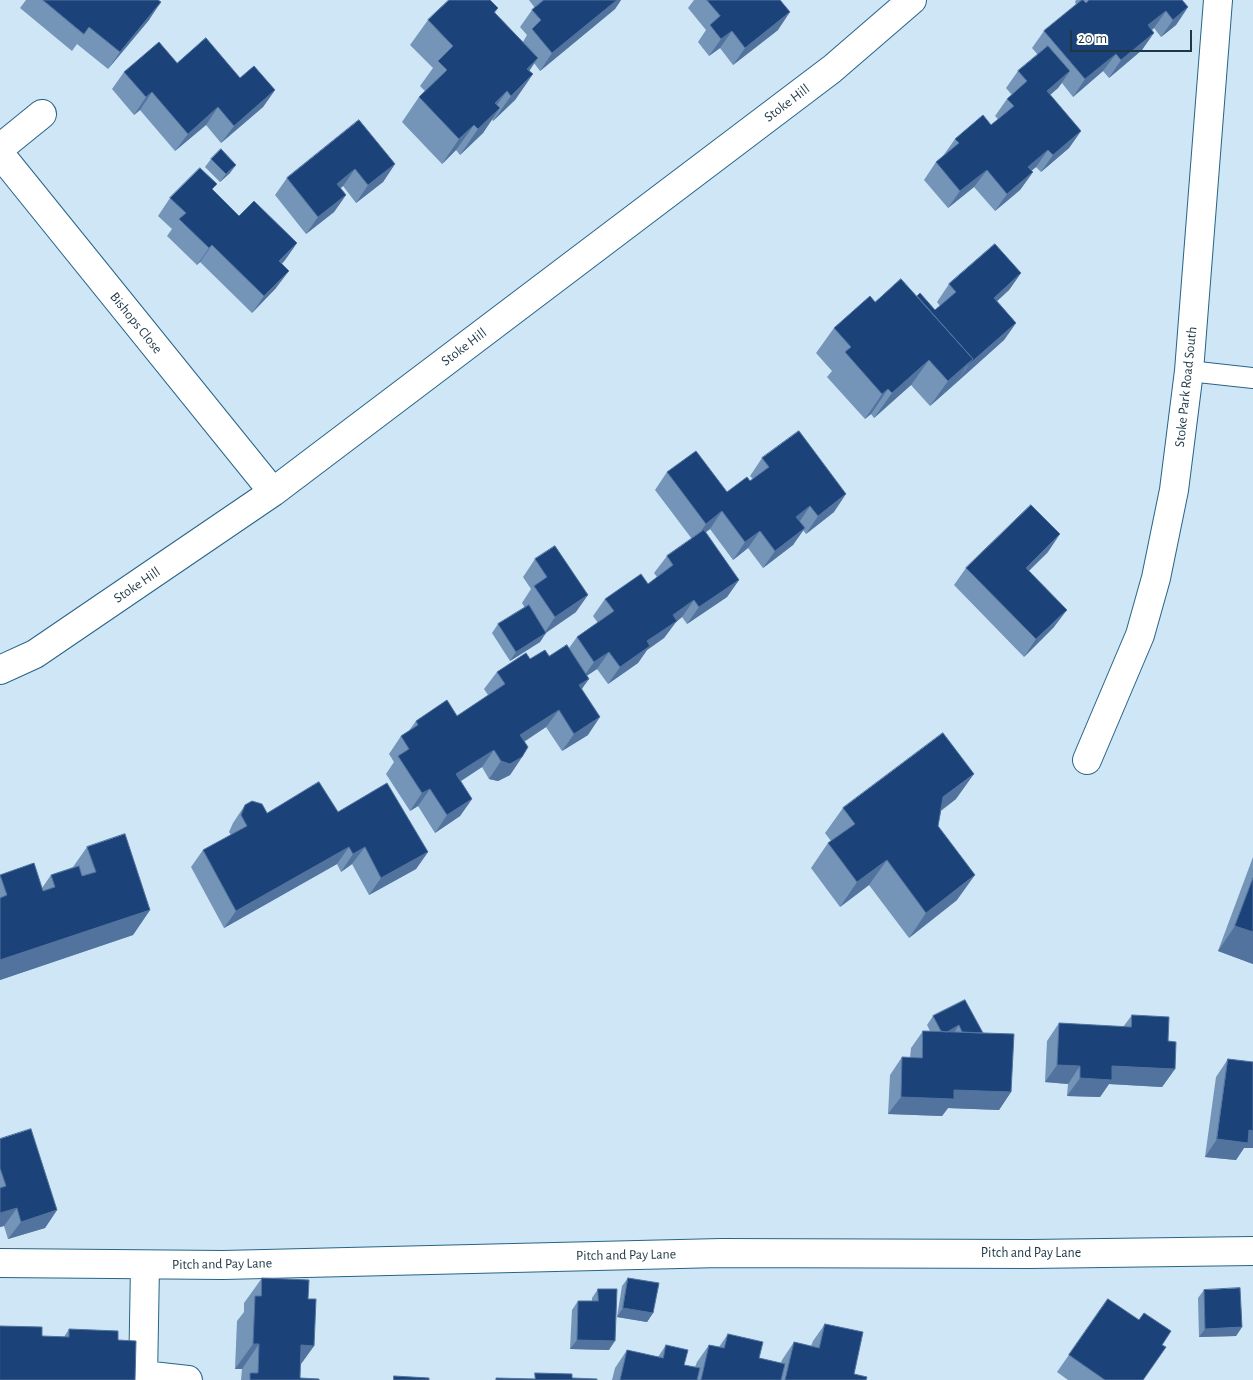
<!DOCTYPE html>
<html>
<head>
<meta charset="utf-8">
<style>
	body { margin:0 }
	#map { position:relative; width:1253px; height:1380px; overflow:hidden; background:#cee6f6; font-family:"Alegreya Sans",sans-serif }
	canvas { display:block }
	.scale { position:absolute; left:1070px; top:30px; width:122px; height:22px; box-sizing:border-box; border:2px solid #1e3747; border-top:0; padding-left:6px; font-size:15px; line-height:18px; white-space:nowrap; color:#1e3747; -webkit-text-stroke:4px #fff; paint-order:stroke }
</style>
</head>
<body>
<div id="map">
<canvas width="1253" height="1380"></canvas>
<div class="scale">20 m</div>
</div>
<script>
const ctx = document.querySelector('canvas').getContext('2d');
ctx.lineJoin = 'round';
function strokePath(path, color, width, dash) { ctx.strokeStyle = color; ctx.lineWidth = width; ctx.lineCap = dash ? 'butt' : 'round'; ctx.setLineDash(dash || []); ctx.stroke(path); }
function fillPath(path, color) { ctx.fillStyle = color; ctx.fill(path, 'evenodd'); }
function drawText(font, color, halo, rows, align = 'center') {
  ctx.font = font + ' "Alegreya Sans",sans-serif'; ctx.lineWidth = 5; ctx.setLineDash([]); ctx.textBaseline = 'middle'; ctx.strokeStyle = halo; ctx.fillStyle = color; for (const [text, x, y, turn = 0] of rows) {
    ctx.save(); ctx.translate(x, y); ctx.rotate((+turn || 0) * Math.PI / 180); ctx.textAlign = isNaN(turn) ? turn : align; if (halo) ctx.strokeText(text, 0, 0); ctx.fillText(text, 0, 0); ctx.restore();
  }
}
const service = new Path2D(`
	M1189,371L1253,378`);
const minor = new Path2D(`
	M0,148L42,114
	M0,154L273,492
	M0,670L35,654L273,492L832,69L912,0
	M1087,760L1140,635L1156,578L1174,490L1189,371L1218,0
	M0,1263L223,1265L721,1253L1030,1254L1253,1251
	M143,1375L188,1380
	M143,1380L145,1265`);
strokePath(service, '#286487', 22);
strokePath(minor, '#286487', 30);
strokePath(service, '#fff', 20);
strokePath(minor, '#fff', 28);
fillPath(new Path2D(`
	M26,0H158L149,20L108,69L77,44L72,51L20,8Z
	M529,0H621L615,9L540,71L534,63L529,71L533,74L515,100L493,121L492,119L483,133L460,155L456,150L442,164L402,122L419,97L425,91L420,86L433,68L410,45L428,20L498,8L495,13L523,42L527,35L520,27L532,10L535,8Z
	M694,0H780L778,30L733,65L720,48L709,56L698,42L706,30L688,8Z
	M1076,0H1182L1188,7L1176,25L1161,37L1154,28L1152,30L1142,50L1109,78L1103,71L1073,97L1062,83L1058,88L1050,95L1081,131L1069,148L1041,172L1036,167L1031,171L1033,172L1020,190L995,211L974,187L948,208L924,180L936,162L943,156L955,139L991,125L998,119L995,116L1007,99L1012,95L1006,88L1018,71L1038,55L1032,48L1044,31L1076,4L1075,2Z
	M177,63L240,78L275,90L263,107L221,143L206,125L175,151L140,110L134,115L112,89L124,72Z
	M211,159L230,173L220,182L205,167Z
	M395,164L383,182L356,203L343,186L341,188L346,195L334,212L306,234L275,195L287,178Z
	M213,190L239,216L297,243L285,260L282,264L276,288L252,313L200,262L197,265L167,236L172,229L158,216L170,198Z
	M1021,273L1009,290L997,301L1016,323L1004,340L930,406L911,385L874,418L871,414L865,419L827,377L832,371L816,353L834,328L875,302L917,296L935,310L940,306L937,302L949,284Z
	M762,458L834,512L806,534L803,530L793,545L763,568L748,548L733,560L710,529L706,532L739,580L727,597L687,624L682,617L676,622L664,638L647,650L638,663L608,684L597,669L586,676L582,689L588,735L562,751L546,727L524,742L522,757L510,775L498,781L489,779L482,767L461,781L472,799L460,816L435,833L418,806L410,811L386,774L394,762L389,754L401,736L408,732L416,721L457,716L488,695L484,689L497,672L530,659L549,656L569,648L577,637L598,623L593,616L605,599L648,584L657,577L654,573L667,556L692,539L655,490L667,472L727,492L753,479L750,476Z
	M1048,552L1029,571L1054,627L1024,657L954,585L966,568Z
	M535,559L576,612L546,632L540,642L510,661L492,633L498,624L525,608L522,603L531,589L523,577Z
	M956,799L941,811L938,826L957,900L909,938L869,885L840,907L811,868L828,843L831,841L825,833L843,808Z
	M245,805L267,813L338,812L428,852L416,869L369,895L352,864L341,872L337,864L224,928L191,867L203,850L231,835L229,832L233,823Z
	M87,847L150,910L133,935L0,980V875L42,888L51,875L73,867Z
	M1253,857V964L1218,951Z
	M965,1000L1011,1092L999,1110L948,1108L942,1116L888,1114L890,1075L902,1057L910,1058L911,1048L923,1031H930L927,1025L933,1016Z
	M1132,1015L1168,1041L1175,1069L1162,1087L1109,1084L1100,1097L1067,1096L1068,1084L1045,1082L1047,1041L1059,1023L1123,1027Z
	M1228,1059L1252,1148H1244L1236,1160L1205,1157L1216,1077Z
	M0,1139L57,1210L45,1228L8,1239L4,1226L0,1227Z
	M262,1278L308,1299L314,1346L300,1365V1378L319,1380H241L242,1369H235L237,1321L244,1312V1303Z
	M628,1278L653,1313L647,1322L617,1317L622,1286Z
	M598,1289L609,1350L570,1349L572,1310L578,1301H592V1298Z
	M1204,1290L1242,1327L1236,1336L1199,1337L1198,1298Z
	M1108,1299L1143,1380H1068L1057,1372Z
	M825,1324L854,1374L866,1380H612L615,1368L627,1350L658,1357L666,1345L684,1365L695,1367L697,1362L709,1345L719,1347L728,1334L759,1358L781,1363L782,1360L794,1342L811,1346L813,1341Z
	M69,1329L118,1340L42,1336L64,1337Z`), '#7494b8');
fillPath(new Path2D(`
	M617,0H621L615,9L540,71L552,53Z
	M161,2L149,20L108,69L120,52Z
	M1188,7L1176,25L1161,37L1173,20Z
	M1166,11L1154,28L1136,42L1148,25Z
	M790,12L778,30L733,65L745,48Z
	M732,31L720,48L709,56L721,39Z
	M1154,33L1142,50L1109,78L1121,60Z
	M1116,54L1103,71L1073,97L1085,79Z
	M538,58L521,83L527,69Z
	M1070,71L1058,88L1035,108L1047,91Z
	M533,74L515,100L493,121L511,96Z
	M275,90L263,107L221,143L234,126Z
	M507,91L489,116L495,103Z
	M152,92L140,110L134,115L146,97Z
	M218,107L206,125L175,151L188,134Z
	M500,108L483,133L460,155L478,129Z
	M474,125L456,150L442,164L459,139Z
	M1081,131L1069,148L1041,172L1053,155Z
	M1048,150L1036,167L1016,184L1028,167Z
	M395,164L383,182L356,203L368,185Z
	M236,165L230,173L220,182L226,174Z
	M355,169L343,186L325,201L337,184Z
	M987,170L974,187L948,208L960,191Z
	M1033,172L1020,190L995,211L1007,194Z
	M346,195L334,212L306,234L318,217Z
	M297,243L285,260L267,279L279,261Z
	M212,245L200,262L197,265L209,248Z
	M289,271L276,288L252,313L264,296Z
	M1021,273L1009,290L982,315L994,298Z
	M1016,323L1004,340L955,384L967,366Z
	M973,359L955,384L930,406L948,381Z
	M929,360L911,385L874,418L892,393Z
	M888,389L871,414L865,419L882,394Z
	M846,494L834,512L806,534L818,516Z
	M810,506L798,524L796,517Z
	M722,511L710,529L694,541L706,524Z
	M805,528L793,545L763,568L775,551Z
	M760,531L748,548L733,560L745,542Z
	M1060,534L1048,552L1014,585L1026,568Z
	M739,580L727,597L687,624L699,607Z
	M588,595L576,612L543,635L555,617Z
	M694,600L682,617L676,622L664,638L647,650L638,663L608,684L620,667L673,615Z
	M1067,610L1054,627L1024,657L1036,639Z
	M546,633L540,642L510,661L516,652Z
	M609,652L597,669L582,679L594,662Z
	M589,679L576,697L579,685Z
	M559,710L546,727L508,752L520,735Z
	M600,717L588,735L562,751L574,734Z
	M494,750L482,767L444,792L456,774Z
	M522,757L510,775L498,781L489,779L501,761Z
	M974,774L956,799L925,822L943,797Z
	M430,789L418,806L410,811L422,793Z
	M472,799L460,816L435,833L447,815Z
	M349,847L337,864L224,928L236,911Z
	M365,847L352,864L341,872L353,854Z
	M428,852L416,869L369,895L381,878Z
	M887,860L869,885L840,907L857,882Z
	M975,875L957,900L909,938L926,913Z
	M150,910L133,935L0,980V960Z
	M1235,926L1253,932V964L1218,951Z
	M959,1025L953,1034H942Z
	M1057,1065L1080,1066L1068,1084L1045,1082Z
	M1112,1066L1175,1069L1162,1087L1109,1084L1100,1097L1067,1096L1080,1078Z
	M954,1090L1011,1092L999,1110L948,1108L942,1116L888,1114L901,1097Z
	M1249,1130L1253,1131V1148H1244L1236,1160L1205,1157L1217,1139Z
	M17,1208L4,1226L0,1227V1213Z
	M57,1210L45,1228L8,1239L21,1222Z
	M623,1308L653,1313L647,1322L617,1317Z
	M1242,1327L1236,1336L1199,1337L1205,1329Z
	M577,1340L615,1341L609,1350L570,1349Z
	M253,1344H259L242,1369H235Z
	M301,1345L314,1346L296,1371Z`), '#51739e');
const building = new Path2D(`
	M43,0H158L161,2L120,52L89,27L84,34Z
	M449,0H490L498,8L494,12L538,58L527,69L533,74L511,96L507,91L495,103L500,108L478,129L474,125L459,139L419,97L447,70L438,61L453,46L428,20Z
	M544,0H617L552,53L532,29L541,20L532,10Z
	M707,0H780L790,12L745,48L732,31L721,39L710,25L720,16Z
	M1082,0H1083L1086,3L1089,0H1182L1188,7L1173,20L1166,11L1148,25L1154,33L1121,60L1116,54L1085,79L1044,31Z
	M206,38L240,78L254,66L275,90L234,126L218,107L188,134L152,92L146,97L124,72L159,42L177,63Z
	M1048,46L1070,71L1047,91L1081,131L1053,155L1048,150L1028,167L1033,172L1007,194L987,170L960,191L936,162L959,143L955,139L983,115L991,125L1014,106L1007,99L1027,81L1018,71Z
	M359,120L395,164L368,185L355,169L337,184L346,195L318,217L287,178Z
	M221,149L236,165L226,174L211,159Z
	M200,168L217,184L212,189L239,216L254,201L297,243L279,261L289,271L264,296L212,245L209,248L179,219L186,213L170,198Z
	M995,244L1021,273L994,298L1016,323L967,366L973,359L917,296L920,293L935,310L956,292L949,284Z
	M901,279L973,359L948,381L929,360L892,393L888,389L882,394L845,352L851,347L834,328L870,296L875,302Z
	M799,431L846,494L818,516L810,506L796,517L805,528L775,551L760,531L745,542L722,511L706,524L667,472L696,451L727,492L747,477L750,481L769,467L762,458Z
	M1031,505L1060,534L1026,568L1067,610L1036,639L966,568Z
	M704,530L739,580L699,607L694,600L673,615L677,621L647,641L650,646L620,667L609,652L594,662L577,637L614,611L605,599L641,574L648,584L673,565L667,556Z
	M555,546L588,595L555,617L534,586L547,577L535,559Z
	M529,605L546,633L516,652L498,624Z
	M567,645L589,679L579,685L600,717L574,734L559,710L520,735L528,747L522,757L510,764L501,761L494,750L456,774L472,799L447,815L430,789L422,793L398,756L409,749L401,736L418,725L416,721L447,700L457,716L505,684L497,672L526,653L530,659L545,650L549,656Z
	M943,733L974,774L943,797L938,826L975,875L926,913L887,860L857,882L828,843L855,824L843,808Z
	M319,782L338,812L387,783L428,852L381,878L365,847L353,854L349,847L236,911L203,850L247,826L241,815L245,805L252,801L262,804L267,813Z
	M125,834L150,910L0,960V898L7,895L0,875L34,863L43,891L55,887L51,875L79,866L82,876L96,872L87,847Z
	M1253,878V932L1235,926Z
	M965,1000L983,1033L962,1032L959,1025L947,1032L941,1031L933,1016Z
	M1132,1015L1169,1017L1168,1041L1176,1042L1175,1069L1112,1066V1080L1080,1078V1066L1057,1065L1059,1023L1131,1027Z
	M923,1031L1014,1034L1011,1092L954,1090V1099L901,1097L902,1057L922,1058Z
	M1228,1059L1253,1062V1131L1249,1130L1248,1143L1217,1139Z
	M31,1129L57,1210L21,1222L17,1208L0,1213V1188L6,1186L0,1168V1139Z
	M262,1278L309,1280L308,1299H316L314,1346L301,1345L300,1378L319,1379V1380H250V1373H258L259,1344H253L255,1296H261Z
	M628,1278L659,1283L653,1313L623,1308Z
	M1240,1288L1242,1327L1205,1329L1204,1290Z
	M598,1289H617L615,1341L577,1340L578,1301H598Z
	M1108,1299L1139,1320L1144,1313L1171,1331L1162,1345L1166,1347L1143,1380H1105L1069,1355Z
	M825,1324L863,1332L854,1374L867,1377L866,1380H785L794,1342L819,1348Z
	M0,1326L42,1327V1336L69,1337V1329L118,1331V1340L136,1341L135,1380H0Z
	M728,1334L763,1342L759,1358L785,1364L781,1380H701L709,1345L724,1348Z
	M666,1345L688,1350L684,1365L700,1368L697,1380H620L627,1350L663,1358Z
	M535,1373L572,1374V1378L597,1379V1380H496V1378L535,1379Z
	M394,1376L429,1378V1380H394Z`);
fillPath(building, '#1b4279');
strokePath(building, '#51739e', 1);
drawText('14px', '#1e3747', '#fff', [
	["Stoke Hill",787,103,-37],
	["Bishops Close",136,323,51],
	["Stoke Hill",464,347,-37],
	["Stoke Park Road South",1186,387,-84],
	["Stoke Hill",137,585,-34],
	["Pitch and Pay Lane",1031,1253],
	["Pitch and Pay Lane",626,1255,-1],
	["Pitch and Pay Lane",222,1264,-1]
]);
</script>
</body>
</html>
